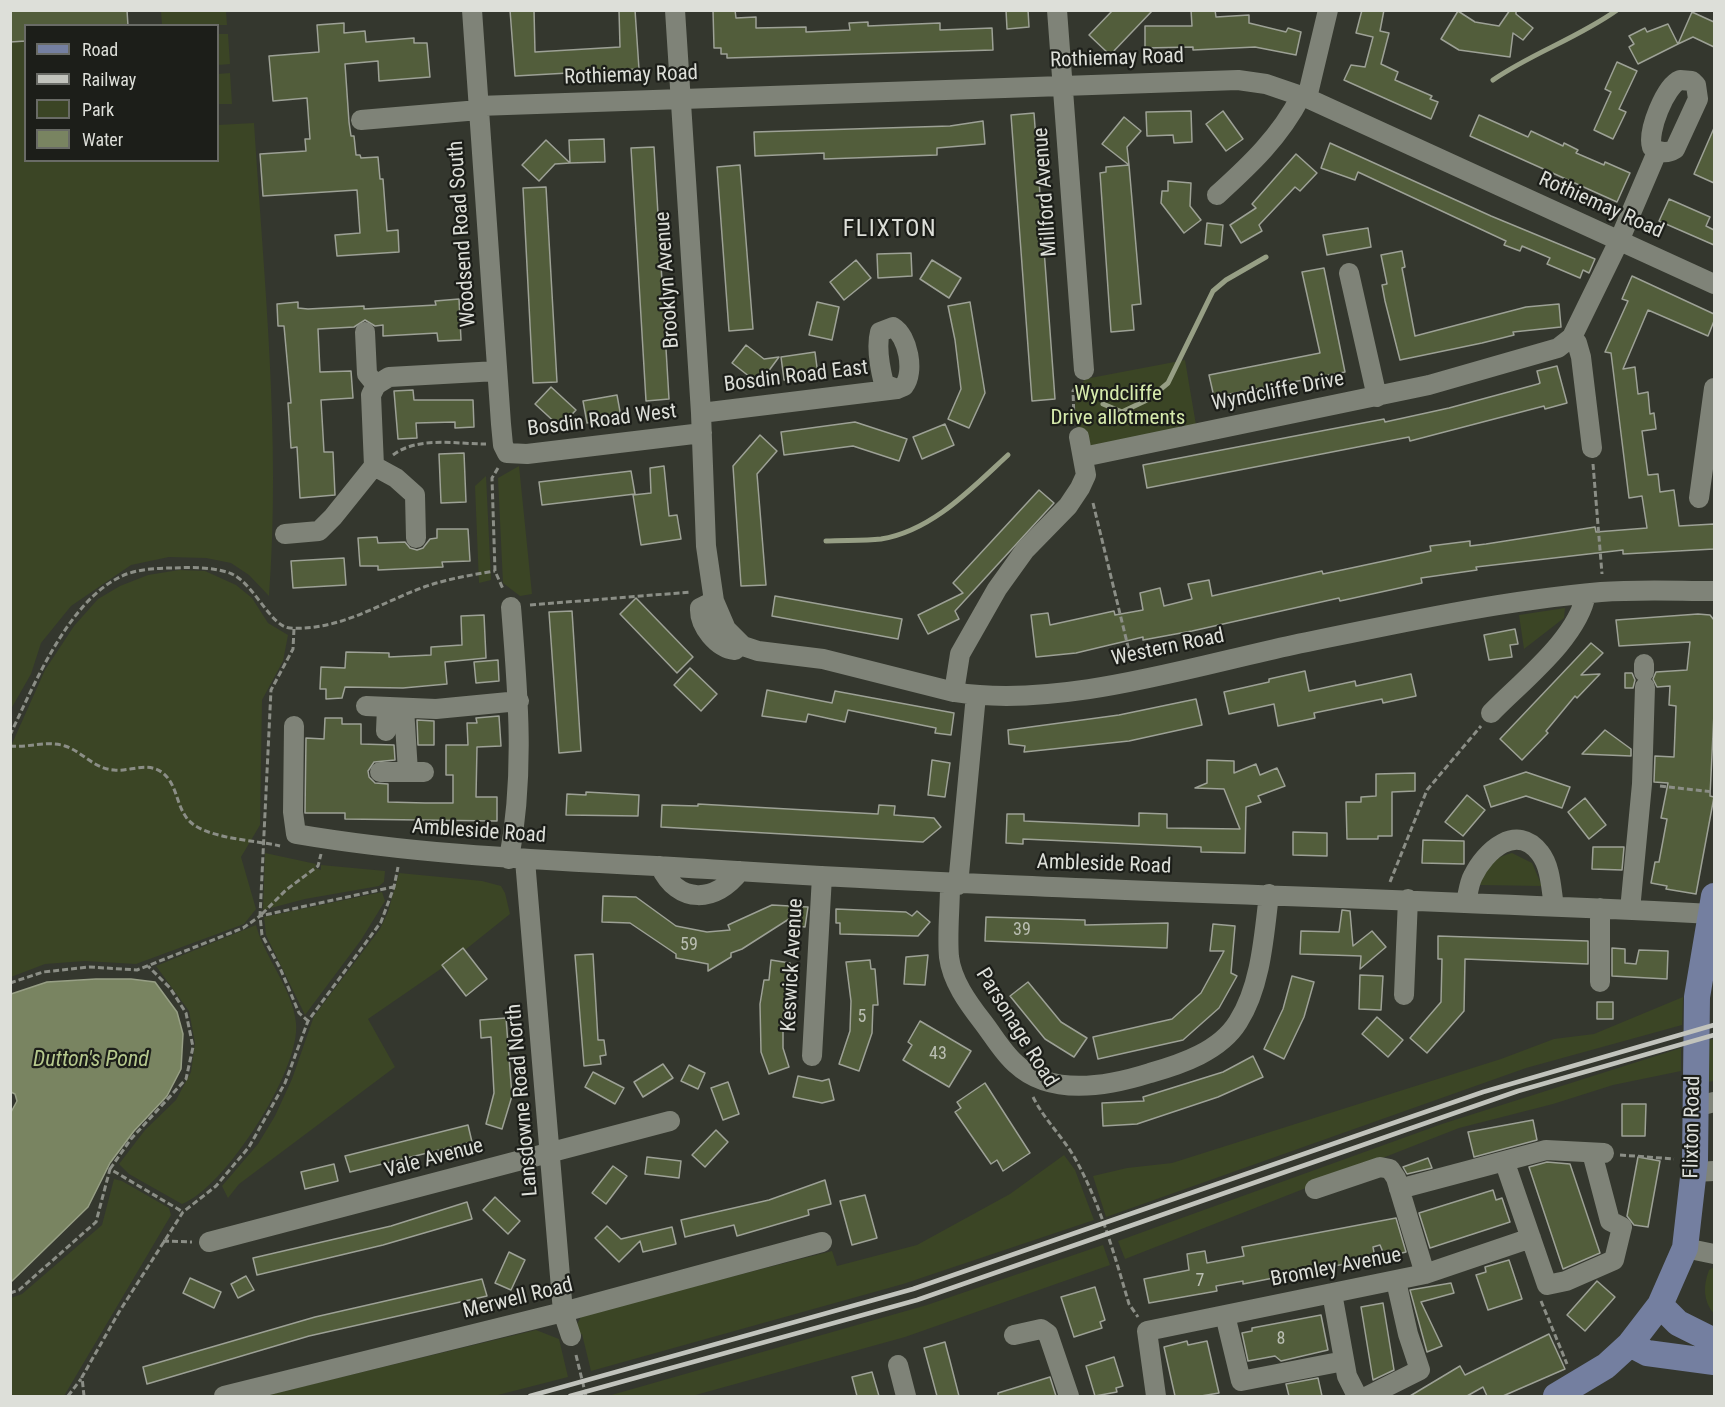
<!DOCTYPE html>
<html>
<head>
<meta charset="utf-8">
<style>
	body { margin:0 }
	#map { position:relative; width:1725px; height:1407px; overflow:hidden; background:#34372e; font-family:"Roboto Condensed",sans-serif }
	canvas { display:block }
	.frame { position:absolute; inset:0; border:12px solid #dddfd9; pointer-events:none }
	.legend { position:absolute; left:24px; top:24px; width:195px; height:138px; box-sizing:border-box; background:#1c1e19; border:2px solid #696b66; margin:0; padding:8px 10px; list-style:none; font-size:18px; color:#dddfd9 }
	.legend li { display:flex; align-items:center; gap:12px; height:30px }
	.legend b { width:30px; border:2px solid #696b66 }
</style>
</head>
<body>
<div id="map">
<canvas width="1725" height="1407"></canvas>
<div class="frame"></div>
<ul class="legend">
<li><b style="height:8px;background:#747fa0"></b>Road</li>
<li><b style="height:8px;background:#c1c3bc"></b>Railway</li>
<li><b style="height:16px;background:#3b4525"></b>Park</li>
<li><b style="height:16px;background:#798461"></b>Water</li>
</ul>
</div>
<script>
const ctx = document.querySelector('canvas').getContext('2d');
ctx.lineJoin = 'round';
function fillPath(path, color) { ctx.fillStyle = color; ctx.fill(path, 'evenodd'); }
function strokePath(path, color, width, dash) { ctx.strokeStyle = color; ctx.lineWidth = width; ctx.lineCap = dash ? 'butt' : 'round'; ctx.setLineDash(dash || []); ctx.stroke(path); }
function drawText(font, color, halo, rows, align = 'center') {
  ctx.font = font + ' "Roboto Condensed",sans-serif'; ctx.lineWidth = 4.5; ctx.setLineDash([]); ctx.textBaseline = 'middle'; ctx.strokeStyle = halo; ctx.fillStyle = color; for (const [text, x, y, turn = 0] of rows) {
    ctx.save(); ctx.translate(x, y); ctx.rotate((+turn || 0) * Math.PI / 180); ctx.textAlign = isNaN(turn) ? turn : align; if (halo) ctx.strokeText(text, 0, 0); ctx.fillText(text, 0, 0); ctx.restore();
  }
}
fillPath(new Path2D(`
	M161,11H226L227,25H162Z
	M218,34H228L230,64L218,65Z
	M25,41L26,160H218V125L254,123C264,280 281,439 269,596L249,575L231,563L206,558L169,557L131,565L71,606L41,643L31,674L11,709L10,42Z
	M230,73L232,104H218V74Z
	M1185,360L1196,425L1088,448C1074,426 1069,402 1085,379Z
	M519,466L532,594L520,596L503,583L498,478Z
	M486,476L491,580L479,583L475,486Z
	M179,570L205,571L236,585L252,598L268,623L288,635L283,661L262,700L260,825L241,857L256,909L244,924L136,964L85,961L45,964L11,977V746L45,670L74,626L98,599L120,586L148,575Z
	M1565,608L1564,618L1524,649L1519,615Z
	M265,853L316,864L315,868L321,870V865L385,871L384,882L379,886L305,899L263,910Z
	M1512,853L1532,863L1542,886L1480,885C1486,867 1493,858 1512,853Z
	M399,873L482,881L501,886L505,893L510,914L445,966L368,1019L395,1067L239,1184L228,1198L222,1186L258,1144L275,1116L292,1079L314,1016L380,929L388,912Z
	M382,892L385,901L361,940L305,1015L266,935L264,917Z
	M256,925C265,959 292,987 296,1023C301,1069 225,1188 182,1204L129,1174L119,1164L145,1130L176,1100L191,1072L195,1043L189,1011L156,966Z
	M1683,997L1682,1025L1526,1068L1106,1217L1093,1176L1127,1168L1172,1163L1501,1059L1554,1039L1594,1034Z
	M1714,1039V1081L1708,1082L1709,1040Z
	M1681,1048V1071L1613,1085L1553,1104L1459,1128L1125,1259L1118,1241L1442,1124Z
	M1064,1155L1075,1170L1094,1220L903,1284L591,1371L582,1334L577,1336L576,1326L582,1315L832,1251L837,1266L917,1245L1010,1194Z
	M114,1179L122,1181L169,1208L171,1215L64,1396H11V1298L22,1294L102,1225Z
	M1103,1245L1110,1265L905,1337L692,1396H608L927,1305Z
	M1714,1267V1314C1703,1301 1703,1286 1709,1270Z
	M536,1330L559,1339L568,1377L494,1396H263Z`), '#3b4525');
const water = new Path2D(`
	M96,979H131L155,982L177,1012L183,1034L181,1069L167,1096L134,1131L110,1163L88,1207L11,1282L10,1114L17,1101L15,1094L11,1092V994L47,982Z`);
fillPath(water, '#798461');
strokePath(water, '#979f85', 1.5);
strokePath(new Path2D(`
	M1493,80C1532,53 1578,38 1617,10
	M1103,404L1122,412L1149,399L1168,383L1213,291L1226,280L1266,257
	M826,541C844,540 863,541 881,539C932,531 972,488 1008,455`), '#979f85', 5);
const building = new Path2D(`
	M10,10H127L128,26H26V41L10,42Z
	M510,10H534L535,52L620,47L619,10H635L639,69L515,76Z
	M713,10H735L736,18L756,17V28L806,27V32L850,30L849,23L868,22V26L940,23V30L992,28L993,50L727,58V54H721V48H714Z
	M1006,10H1028L1029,27L1007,29Z
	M1113,10H1153L1110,55L1089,35Z
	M1191,10H1215L1216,17L1249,15V23L1286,32L1288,28L1301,32L1296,55L1255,47L1193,50V47L1145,48V26H1192Z
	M1362,10H1384L1380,31L1389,33L1381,64L1398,72L1395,80L1432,96L1430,99L1438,102L1431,119L1344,80L1351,65L1365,67L1373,37L1356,33Z
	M1510,10H1516V14L1533,28L1523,40L1513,33L1510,57L1459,50L1441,39L1458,11L1475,22L1499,26Z
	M1692,12L1714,22V47L1693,37L1678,44Z
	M344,23V33L365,31L366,42L414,38V43H427L430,77L379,81L378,61L345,64L349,122L351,136H354L356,155H360L361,158L378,157L380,179H383L387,231L398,230L399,252L337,256L335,235L360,233L357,190L263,196L260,154L306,151L305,139H310L307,98L273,101L269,56L319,52L317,25Z
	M1668,24L1678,44L1638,64L1629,47L1634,44L1629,36L1645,28L1647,32Z
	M1617,62L1637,71L1619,109L1626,112L1613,139L1594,130L1611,92L1605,89Z
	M1191,111L1192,142L1174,143L1173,135L1147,136L1146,112Z
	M1223,111L1243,139L1226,151L1206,124Z
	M1034,113L1055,399L1032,401L1011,115Z
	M1479,115L1528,137L1531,131L1563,146L1564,143L1578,150L1576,153L1604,165L1605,162L1630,173L1617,202L1470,136Z
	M1124,117L1141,131L1127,147L1129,165L1102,144Z
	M983,121L985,144L937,148V155L824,159V153L755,156L754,132L950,126Z
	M1714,128V183L1694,174Z
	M604,139L605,162L570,163L569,140Z
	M546,140L570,163L555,164L539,181L522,165Z
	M1330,143L1491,216L1595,259L1589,273L1583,270L1580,278L1547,264L1550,258L1522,246L1520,251L1504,245L1506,241L1358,172L1355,180L1321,168Z
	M654,147L669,399L646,401L631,148Z
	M1296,154L1317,173L1300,191L1295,187L1259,225L1262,231L1241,243L1230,225L1256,208L1252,204Z
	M740,165L753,329L729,331L717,167Z
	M1129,165L1141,304L1132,305L1134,330L1111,332L1100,173L1106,172V167Z
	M1168,181L1191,183L1190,206L1201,220L1184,233L1161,203L1162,191H1168Z
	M546,187L557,382L533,383L523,188Z
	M1669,199L1710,217L1706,226L1714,230V245L1659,221Z
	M1207,223L1223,225L1221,246L1205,244Z
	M1368,228L1371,247L1327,255L1323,235Z
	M1402,251L1405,267L1402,268L1415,336L1526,307L1559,304L1561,327L1513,332L1514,335L1482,343L1400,360L1385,301L1382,285L1387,284L1381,255Z
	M911,253L912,276L878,278L877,254Z
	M856,260L871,278L844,300L830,282Z
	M932,260L961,278L949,298L920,279Z
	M1324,268L1345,372L1214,397L1209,375L1320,353L1302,272Z
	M1632,276L1714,314V321L1708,336L1648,310L1623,369L1635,367L1638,394L1648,392L1650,414L1654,413L1656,429L1642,431L1648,475L1658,474L1660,492L1674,490L1679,526L1714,524V549L1623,554V550L1476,567L1477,570L1421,578L1422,583L1340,601L1339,598L1192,631L1143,640V637L1076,653L1036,657L1031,615L1048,613L1050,625L1114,611L1115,615L1143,610L1140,593L1160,588L1164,606L1192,599L1188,584L1209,580L1212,596L1322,571L1323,574L1431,551L1430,546L1470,541V546L1486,544L1595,527L1596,532L1647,528L1642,496L1629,498L1611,353L1605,352L1628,301L1622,299Z
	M459,299L461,340L438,341L437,333L383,336V325L375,326L365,320L354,327L318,329L320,372L351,371L353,398L321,400L324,452H333L335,495L300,498L297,447L291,448L288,403H291L284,326H278L277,304L298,302V308L308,309L364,306V309L436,305L435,301Z
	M817,302L839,307L832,340L809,335Z
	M970,302L985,393L969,428L948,419L961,389L955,340L948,306Z
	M746,345L764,359L779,357L759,384L732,363Z
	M815,352L818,375L784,380L781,357Z
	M1557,366L1567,403L1545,409L1544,406L1410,441L1409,437L1147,488L1143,465L1384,419L1385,422L1449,408L1538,384L1540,383L1537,371Z
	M551,387L576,410L560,427L535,404Z
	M413,390L414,400H473L474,427L455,428V422L416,423L417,438L398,439L394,391Z
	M617,395L621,417L587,423L583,401Z
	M855,422L907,439L899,461L853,446L784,455L781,432Z
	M945,424L954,445L922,459L913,437Z
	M760,435L777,451L757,474L766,585L741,586L733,466Z
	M464,453L466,502L441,503L439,454Z
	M664,466L669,516L677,515L681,539L641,545L633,495L651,493L650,468Z
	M631,471L635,494L542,505L539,482Z
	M1039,490L1054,503L955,611L959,619L928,634L918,615L963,593L953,583Z
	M437,529H468L470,561L442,562L443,567L378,570V566H360L358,538L377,537L378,543L405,542L410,548L417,550L423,548L430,539L437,538Z
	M344,558L346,585L293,588L291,561Z
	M775,596L902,619L898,639L772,616Z
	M636,598L693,657L677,673L620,614Z
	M572,611L581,751L559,753L549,612Z
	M1698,614L1710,615L1714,620V713L1710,796L1714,797L1696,894L1666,889L1667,886L1651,883L1655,862H1659L1667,819L1661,818L1668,783L1654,782L1655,756L1674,757L1676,706L1669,705L1670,686L1657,687L1653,679L1656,672L1687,670L1690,642L1619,646L1616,620Z
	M484,615L486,658L445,662L447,684L403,688L345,687L342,698L326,699V689H320L321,667L345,668L346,652L389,653V657L431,655V647L462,645L461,616Z
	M1515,629L1518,644L1510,645L1512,657L1489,660L1484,635Z
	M1591,643L1603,653L1581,675L1600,674L1577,698L1575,696L1546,731L1548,733L1522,760L1500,739Z
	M498,660L499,681L476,683L474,662Z
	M690,668L717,694L701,711L674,685Z
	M1305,671L1309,691L1355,681L1356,686L1411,674L1416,696L1383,703L1382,699L1314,713L1315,718L1278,726L1274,704L1229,714L1224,692L1269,682V679Z
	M1625,673H1632L1635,680L1633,688H1625Z
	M767,690L832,703L835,691L954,713L951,735L935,733L936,728L848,710L845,722L808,714L806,722L762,716Z
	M1196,699L1202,725L1129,741L1024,752L1025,746L1009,744L1008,730L1119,715Z
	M499,716L501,746L477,747L476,797H497V821L345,819V813H305L306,738L324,739L325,718H342V724H361V744L394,745L395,760L374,762L368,771L369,777L375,783L388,784V802L425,803H453V775H446V745H468L467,723H477L476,718Z
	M417,720L434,721V745H418Z
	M1605,730L1631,749V756L1582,754Z
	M932,760L950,763L945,797L928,795Z
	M1207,760L1234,761V773L1256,764L1260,775L1277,768L1285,786L1258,796L1261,802L1246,807L1245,853L1201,852V847L1023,839V844L1006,843L1007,814H1024V821L1139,826V813L1167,814V828L1240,829L1224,789L1195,788L1207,783Z
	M1526,772L1570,787L1562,808L1526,796L1491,807L1484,786Z
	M1415,773V791L1392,792V836H1378V839H1347L1346,802H1361V797L1376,796V774Z
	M586,792L639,795L638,816L566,815L567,794L586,795Z
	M1467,795L1485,810L1463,836L1445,822Z
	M1585,798L1606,825L1589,839L1568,812Z
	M698,804L878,814L879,805L895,806L894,815L934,818L941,827L923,842L661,827L662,805L698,806Z
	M1293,832L1327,833V856L1293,855Z
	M1423,840L1464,841V864L1422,863Z
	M1593,847H1624L1622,870L1592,869Z
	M603,896L636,897L676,926L707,932L730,930L728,925L772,905L808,907L805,927L789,925V919L742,949L731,953V957L708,971V964L676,958V954L630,923L602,922Z
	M836,909L906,912L912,916L917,911L930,922L918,936L840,934V923H836Z
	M1342,910L1350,911L1353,946L1372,931L1386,947L1360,969L1361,956L1300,954L1301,931L1339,932Z
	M986,917L1085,920V925L1168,923L1167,948L985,941Z
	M1213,924L1235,926L1231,973L1237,976L1219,1008L1183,1040L1098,1059L1093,1037L1172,1019L1201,993L1224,951H1210Z
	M1438,936L1588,941V964L1465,959L1464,1011L1427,1053L1410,1038L1441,1002L1442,959H1438Z
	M463,948L487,979L466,996L442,965Z
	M1612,948L1625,949V963L1636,964L1639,950L1668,951L1667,979L1612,976Z
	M593,954L598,1040H604L606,1055L600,1056L601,1064L584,1066L575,955Z
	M928,955L925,985L904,984L906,957Z
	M771,960L790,963L783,1022V1048L789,1067L769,1074L761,1052L760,1004L764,980H769Z
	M870,960L871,969H875L878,1005H873L872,1033L859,1071L839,1064L850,1031L851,1001L846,962Z
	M1360,975L1383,976L1381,1010L1359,1009Z
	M1292,976L1314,982L1304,1017L1284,1059L1264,1049L1283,1009Z
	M1028,982L1061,1022L1087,1038L1074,1057L1045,1039L1010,996Z
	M1597,1002H1613V1019H1597Z
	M1377,1017L1403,1040L1388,1057L1362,1034Z
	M506,1018L512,1096L502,1129L486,1124L494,1093L491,1037L481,1038L480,1020Z
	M920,1021L971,1051L949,1087L903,1060L912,1045L908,1042Z
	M1253,1056L1263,1077L1218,1097L1137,1124L1103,1126L1102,1103L1144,1101L1143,1097L1223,1072Z
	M663,1064L673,1078L643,1097L634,1082Z
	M689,1065L705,1073L698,1089L681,1081Z
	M593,1072L624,1088L615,1104L585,1087Z
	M798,1076L822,1081L829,1079L834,1100L822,1103L793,1097Z
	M728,1082L739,1114L723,1120L711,1088Z
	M985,1083L1030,1153L1003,1171L997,1160L991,1164L955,1112L961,1108L957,1102Z
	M1622,1104H1646L1645,1136H1622Z
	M1533,1120L1537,1140L1474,1157L1468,1132Z
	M468,1125L472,1142L350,1172L345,1156Z
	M716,1130L728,1142L705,1167L692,1155Z
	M647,1157L681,1161L679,1178L645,1174Z
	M1638,1157L1660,1161L1648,1227L1634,1225L1627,1216Z
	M1428,1158L1432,1168L1407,1174L1403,1167Z
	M1547,1162L1570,1164L1600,1253L1563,1269L1529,1167Z
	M334,1164L338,1181L305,1189L301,1172Z
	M613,1166L627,1176L606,1204L592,1193Z
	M825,1180L831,1204L808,1210L809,1215L737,1236L734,1225L685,1237L681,1220L769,1200Z
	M1493,1190L1496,1200L1502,1198L1510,1222L1430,1248L1419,1213Z
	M865,1195L877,1238L852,1245L840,1201Z
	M495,1197L520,1221L508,1234L483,1210Z
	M467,1202L472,1219L383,1245L257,1275L253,1258L391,1226Z
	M1396,1218L1406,1252L1385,1257L1380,1245L1373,1247L1375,1258L1243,1284V1281L1216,1286L1217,1291L1149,1303L1144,1279L1189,1270L1187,1254L1205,1251L1207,1263L1244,1256L1242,1247Z
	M607,1226L621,1239L672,1227L676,1244L643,1252L640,1241L619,1262L595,1238Z
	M509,1252L525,1260L511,1290L495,1283Z
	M1509,1260L1522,1299L1488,1310L1476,1275L1486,1272L1485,1267Z
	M246,1276L254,1290L238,1298L231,1284Z
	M190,1278L221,1292L214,1308L183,1293Z
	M482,1279L487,1296L309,1336L147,1384L143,1367L315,1317Z
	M1597,1281L1615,1297L1585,1331L1567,1315Z
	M1451,1283L1454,1293L1421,1302L1442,1346L1427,1352L1410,1290Z
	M1095,1287L1105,1320L1100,1322L1102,1328L1074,1337L1061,1297Z
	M1383,1303L1394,1370L1373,1380L1361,1307Z
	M1321,1315L1328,1350L1281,1361L1275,1356L1248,1361L1242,1333L1252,1331V1328Z
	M1549,1334L1565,1369L1503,1396H1487L1483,1387L1467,1396H1410L1460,1366L1465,1375Z
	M1187,1341L1188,1345L1207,1341L1219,1393L1201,1396H1175L1164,1347Z
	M945,1342L950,1361L959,1396H937L924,1348Z
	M1114,1357L1123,1386L1116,1388L1117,1392L1095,1396L1086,1366Z
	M872,1372L879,1396H857L852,1377Z
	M1050,1377L1056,1396H998V1393Z
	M1318,1378L1322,1396H1289L1286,1384Z`);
fillPath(building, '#525d3b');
strokePath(building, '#9da196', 1.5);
strokePath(new Path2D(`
	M1074,419L1073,391L1077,385
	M393,455C418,436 456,444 486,444
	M1593,464L1602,574
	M498,468L492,478L495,571L503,589
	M1093,503L1132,663
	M530,605L691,592
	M294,629L293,649L271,690L260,916L262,935L280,968L299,1013L308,1021
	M10,735C34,685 68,602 120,577C135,569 157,568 174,568C192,567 215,567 232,574C254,584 271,627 290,628C340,631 380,603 424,587C447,579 471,575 495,571
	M10,746C29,748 47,740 65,746C83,752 94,769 114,770C130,772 147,761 163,773C177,785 176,803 186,817C200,839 256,840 280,846
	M1660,786L1714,792
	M1390,882L1427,790L1481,726
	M262,914L286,890L318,866L321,854
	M10,983L43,972L89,967L137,970L243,928L260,916L393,887
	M1033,1097C1045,1121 1065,1139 1077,1162C1101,1206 1115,1257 1129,1304L1138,1317
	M1620,1155L1674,1159
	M110,1169L131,1139L186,1079L193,1047L186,1013L170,988L148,966
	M163,1241L192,1242
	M10,1293L19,1290L96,1222L110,1169L183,1212
	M1541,1301L1567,1364
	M576,1355L586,1396
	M68,1396L81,1379
	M84,1396L82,1377L119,1312L183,1212L216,1186L249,1147L285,1083L308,1021L381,922L394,887L398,867`), '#8b8e86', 3, [6, 3]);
strokePath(new Path2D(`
	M472,10L501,424L503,445L507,453L527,454L702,433
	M675,10L701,413L706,546L714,601L726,629L743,646L758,651L823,659L954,692C1059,709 1190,667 1293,645C1395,624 1498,601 1601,592C1639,589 1677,591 1714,591
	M1057,10L1084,370
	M1680,80L1692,81L1696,85L1698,99L1675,149C1667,154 1659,153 1652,147C1647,132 1665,86 1680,80Z
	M1307,98L1328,10
	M478,106L1238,80L1266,84L1307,98L1714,284
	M361,120L479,110
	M1217,195C1250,165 1280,137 1301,96
	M1349,273L1377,397
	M1572,337L1577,343L1581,357L1592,448
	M376,385L389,377L497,371
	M701,413L897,389L904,386C915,372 908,336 893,327L880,332C876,347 880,368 884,384L897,389
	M1083,457L1429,385L1558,348L1572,337L1619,241L1657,152
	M374,466L396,478L415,495L416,538
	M1699,498L1714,388
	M285,534L319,531L333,517L374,466L371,395L376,385L367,374L365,332
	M714,601L700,608C699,626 717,648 735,650L741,644
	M1644,664V672
	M954,692L960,654L997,589L1025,550L1068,506L1080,488L1086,475L1079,437
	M366,706L436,709L519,701
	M404,708L408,772
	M1491,713C1522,681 1578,638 1586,594
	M294,726L293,812L296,834C437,858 579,861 721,870C1051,891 1381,897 1711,914
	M386,731L387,707
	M380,772H424
	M509,859C525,774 518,693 511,607
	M525,860L563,1312L571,1336
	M660,866C678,905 716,903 740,871
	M950,885C950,908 947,934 949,957C952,981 968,1003 982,1021C993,1035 1003,1053 1016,1064C1051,1097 1109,1086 1150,1073C1182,1064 1220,1051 1238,1022C1261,986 1264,936 1269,894
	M958,885L976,695
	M1466,902C1468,894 1469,883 1473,876C1485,851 1517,822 1540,853C1551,867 1551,889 1554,906
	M1630,910L1642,784L1645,687
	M1600,982V908
	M1404,995L1408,899
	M812,1056L822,876
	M1695,1107L1714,1102
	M1505,1163L1547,1285L1566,1281L1614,1260L1622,1227L1610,1221L1592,1153
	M1694,1172L1714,1171
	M1315,1189L1380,1167L1390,1169L1396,1178L1425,1274
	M1399,1189L1546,1150L1604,1153
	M209,1242L670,1121
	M1685,1248L1714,1254
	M1332,1293L1347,1376L1357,1396
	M1225,1315L1241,1381L1344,1361
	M1014,1335L1041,1329L1048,1334L1069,1396
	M898,1365L906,1396
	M224,1396L563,1312L822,1242
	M1156,1396L1147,1331L1425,1274L1531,1238
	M1368,1396L1420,1370L1408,1334L1396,1281`), '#7f8378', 20);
strokePath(new Path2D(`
	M1660,1305L1678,1323L1714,1341
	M1630,1344L1647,1353L1714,1362
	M1556,1396L1606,1366L1630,1344L1660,1305L1685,1248L1695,1160L1697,997L1714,896`), '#747fa0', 26);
strokePath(new Path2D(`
	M530,1396L913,1289L1483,1092L1714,1025
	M570,1396L917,1300L1518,1091L1714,1035`), '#c1c3bc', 4.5);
drawText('18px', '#babeb2', null, [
	["39",1022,930],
	["59",689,945],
	["5",862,1017],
	["43",938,1054],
	["7",1200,1281],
	["8",1281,1339]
]);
drawText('21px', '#dddfd9', '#1c1e19', [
	["Rothiemay Road",1117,59,-2],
	["Rothiemay Road",631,76,-2],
	["Millford Avenue",1046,192,-94],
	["Rothiemay Road",1601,206,24],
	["Woodsend Road South",463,234,-94],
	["Brooklyn Avenue",668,280,-94],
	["Bosdin Road East",796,377,-7],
	["Wyndcliffe Drive",1278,392,-11],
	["Bosdin Road West",602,421,-7],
	["Western Road",1168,648,-12],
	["Ambleside Road",479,832,4],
	["Ambleside Road",1104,865,2],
	["Keswick Avenue",793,965,-87],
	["Parsonage Road",1016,1028,58],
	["Lansdowne Road North",523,1100,-95],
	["Flixton Road",1693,1127,-89],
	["Vale Avenue",434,1159,-15],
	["Bromley Avenue",1336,1268,-11],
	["Merwell Road",518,1299,-14]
]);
drawText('21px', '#d6eaac', '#1c1e19', [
	["Wyndcliffe",1118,395],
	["Drive allotments",1118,419]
]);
drawText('italic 22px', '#b6c98d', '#1c1e19', [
	["Dutton's Pond",91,1060]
]);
ctx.letterSpacing = '1.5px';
drawText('24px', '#dddfd9', '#1c1e19', [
	["FLIXTON",890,230]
]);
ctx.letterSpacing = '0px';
</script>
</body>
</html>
